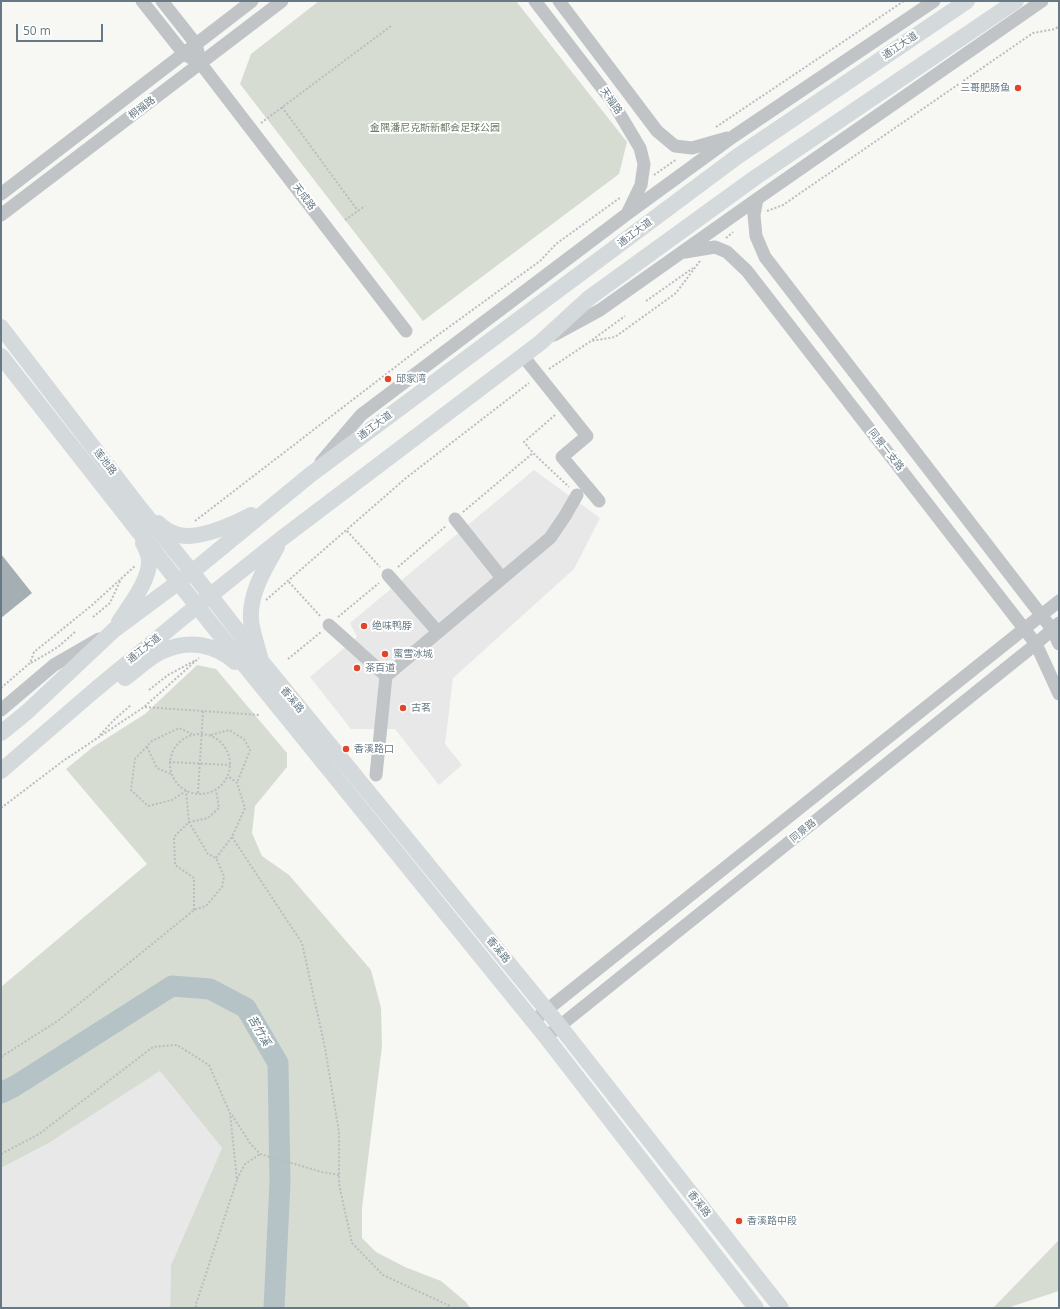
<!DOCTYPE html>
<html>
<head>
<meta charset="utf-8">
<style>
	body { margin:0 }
	#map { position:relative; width:1060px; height:1309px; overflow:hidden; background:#f7f7f4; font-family:"Open Sans",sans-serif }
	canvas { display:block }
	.frame { position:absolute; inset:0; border:2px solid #667984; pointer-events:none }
	.scale { position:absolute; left:16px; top:24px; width:87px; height:18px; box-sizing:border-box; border:2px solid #667984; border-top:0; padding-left:5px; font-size:12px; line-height:14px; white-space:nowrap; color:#667984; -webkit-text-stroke:3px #fff; paint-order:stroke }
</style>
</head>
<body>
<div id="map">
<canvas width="1060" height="1309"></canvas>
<div class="frame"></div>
<div class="scale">50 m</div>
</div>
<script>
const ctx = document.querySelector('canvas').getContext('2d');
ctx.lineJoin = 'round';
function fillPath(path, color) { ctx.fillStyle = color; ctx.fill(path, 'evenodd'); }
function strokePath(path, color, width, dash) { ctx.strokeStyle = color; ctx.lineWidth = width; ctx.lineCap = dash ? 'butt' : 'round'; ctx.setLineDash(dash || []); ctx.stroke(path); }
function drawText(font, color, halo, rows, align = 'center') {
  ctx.font = font + ' "Open Sans","Noto Sans SC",sans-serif'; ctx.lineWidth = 4; ctx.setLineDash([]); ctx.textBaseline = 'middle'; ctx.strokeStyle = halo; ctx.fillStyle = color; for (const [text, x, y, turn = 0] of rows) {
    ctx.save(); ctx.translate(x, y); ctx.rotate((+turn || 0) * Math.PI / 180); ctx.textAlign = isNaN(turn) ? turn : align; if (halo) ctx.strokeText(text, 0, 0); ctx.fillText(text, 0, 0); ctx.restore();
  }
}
fillPath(new Path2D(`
	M534,470L600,518L574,569L453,678L445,744L462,765L439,785L395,729H351L310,677L357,637L350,623Z
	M160,1071L222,1148L171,1265L170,1308H1V1168L49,1143Z`), '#e7e8e7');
fillPath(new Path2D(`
	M319,1H516L627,142L619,174L423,321L240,84L251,54Z
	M197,665L216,669L287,753V767L255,806L252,833L262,856L289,875L371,970L381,1008L382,1046L362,1208V1238L376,1252L405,1267L441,1281L466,1302L470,1308H170L171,1265L222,1148L160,1071L49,1143L1,1168V987L147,864L66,769L93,747L145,714Z
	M1059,1240V1291L1007,1308H993Z`), '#d7dcd3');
strokePath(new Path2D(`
	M1,1093L15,1086L172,986L210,989L246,1008L278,1063L280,1182L274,1308`), '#b5c3c6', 21);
fillPath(new Path2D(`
	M1,554L32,593L1,618Z`), '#a4aeb3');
strokePath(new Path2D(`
	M282,107L358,211
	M261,123L391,26
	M716,127L904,1
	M654,175L677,159
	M767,211L783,205L1033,33L1055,29L1059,26
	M345,220L365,206
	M726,238L733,232
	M646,301L693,268
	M592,340L625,316
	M549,369L591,341L615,337L676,293L700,261
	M555,415L524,442L533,453L569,487
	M463,512L533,453
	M195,521L420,348L540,261L556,244L621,197
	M347,531L380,567
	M398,567L446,526
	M289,582L321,617
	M266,600L406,478L529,383
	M93,617L110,603L121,579
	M338,617L379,583
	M288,659L321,632
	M31,663L58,647L75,632
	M1,688L30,663L34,652L91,606L135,566
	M149,690L168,675L196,660
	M145,707L260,715
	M170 764a30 30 0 1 1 60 0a30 30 0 1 1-60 0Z
	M100,735L115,719L131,705
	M211,735L229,730L244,739L250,750L237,783
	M147,747L157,768L171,774
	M169,762L230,765
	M198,793L203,711
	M1,808L63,761L144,707L199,658
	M232,837L302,943L325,1048L339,1132V1184L352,1243L383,1275L450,1306L451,1308
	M216,858L232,837L245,808L237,783L228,776
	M194,910V878L175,865L174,837L189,822L208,818L219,808L216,790
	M1,1057L59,1020L194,910L206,906L222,887L224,876L216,858L208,854L189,822L186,791L172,800L148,806L131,790L135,759L152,741L179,728L192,734
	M232,1115L250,1143L260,1154L322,1172L339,1175
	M1,1154L39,1134L153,1047L177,1045L209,1065L230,1113L237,1180L196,1304V1308
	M237,1179L245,1164L260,1154`), '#babdbf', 2, [2, 2]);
strokePath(new Path2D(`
	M142,1L184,54L201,64L406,331
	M162,1L196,44L198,52
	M535,1L612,101L640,148L644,164L641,185L627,214
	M559,1L657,131L675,146L692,148L727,138
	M1,194L252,1
	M757,199L754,215L756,236L765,257L1052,629L1059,644
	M1,215L282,1
	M685,252L715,247L727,252L747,271L1036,644L1059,694
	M554,335L600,310L757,199L1042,1
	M523,356L587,436L562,457L599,501
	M321,462L361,415L627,214L734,136L934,1
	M455,519L502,578
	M388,575L438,632
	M329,625L386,676
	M1,710L54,665L99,639
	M376,775L386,676L550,538L565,516L577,495
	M533,1021L1059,601
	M546,1037L1036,644L1059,623`), '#c0c4c7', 13);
strokePath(new Path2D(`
	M1,327L140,508L192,572L262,662L559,1025L781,1308
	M1,356L212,625L546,1037L756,1308
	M158,523C164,529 170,533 179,535C199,540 234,524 251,515
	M119,622C129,606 150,580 149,561C149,554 146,549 143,543
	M260,657C257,645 252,632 251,620C249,594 265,568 277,547
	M125,678C136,670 152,655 163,651C189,639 215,644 235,662
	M1,733L27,712L114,630L192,572L310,475L738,156L967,1
	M1,771L96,689L197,606L281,539L540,343L589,298L756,177L1016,1`), '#d4d9dc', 16);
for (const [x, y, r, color] of [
	[1018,88,4,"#e0462a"],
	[388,379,4,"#e0462a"],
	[364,626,4,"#e0462a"],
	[385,654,4,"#e0462a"],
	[357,668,4,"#e0462a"],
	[403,708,4,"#e0462a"],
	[346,749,4,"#e0462a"],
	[739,1221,4,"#e0462a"]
]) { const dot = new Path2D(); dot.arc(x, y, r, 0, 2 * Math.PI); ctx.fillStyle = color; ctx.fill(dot); strokePath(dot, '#fff', 1.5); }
drawText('10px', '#667984', '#fff', [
	["通江大道",900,46,-34],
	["天福路",611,101,56],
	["桐福路",142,108,-37],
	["天成路",304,197,53],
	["通江大道",635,233,-37],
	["通江大道",375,426,-37],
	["同景一支路",886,450,52],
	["莲池路",105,462,52],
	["通江大道",144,649,-39],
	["香溪路",292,700,51],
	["同景路",803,831,-39],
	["香溪路",498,950,51],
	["香溪路",699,1204,52]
]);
drawText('10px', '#667984', '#fff', [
	["三哥肥肠鱼",1010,88,"right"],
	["邱家湾",396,379],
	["绝味鸭脖",372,626],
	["蜜雪冰城",393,654],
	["茶百道",365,668],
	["古茗",411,708],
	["香溪路口",354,749],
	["香溪路中段",747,1221]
], 'left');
drawText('10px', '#6b7b65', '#fff', [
	["金隅潘尼克斯新都会足球公园",435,128]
]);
drawText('italic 11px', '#627b80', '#fff', [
	["苦竹溪",259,1031,60]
]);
</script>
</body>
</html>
